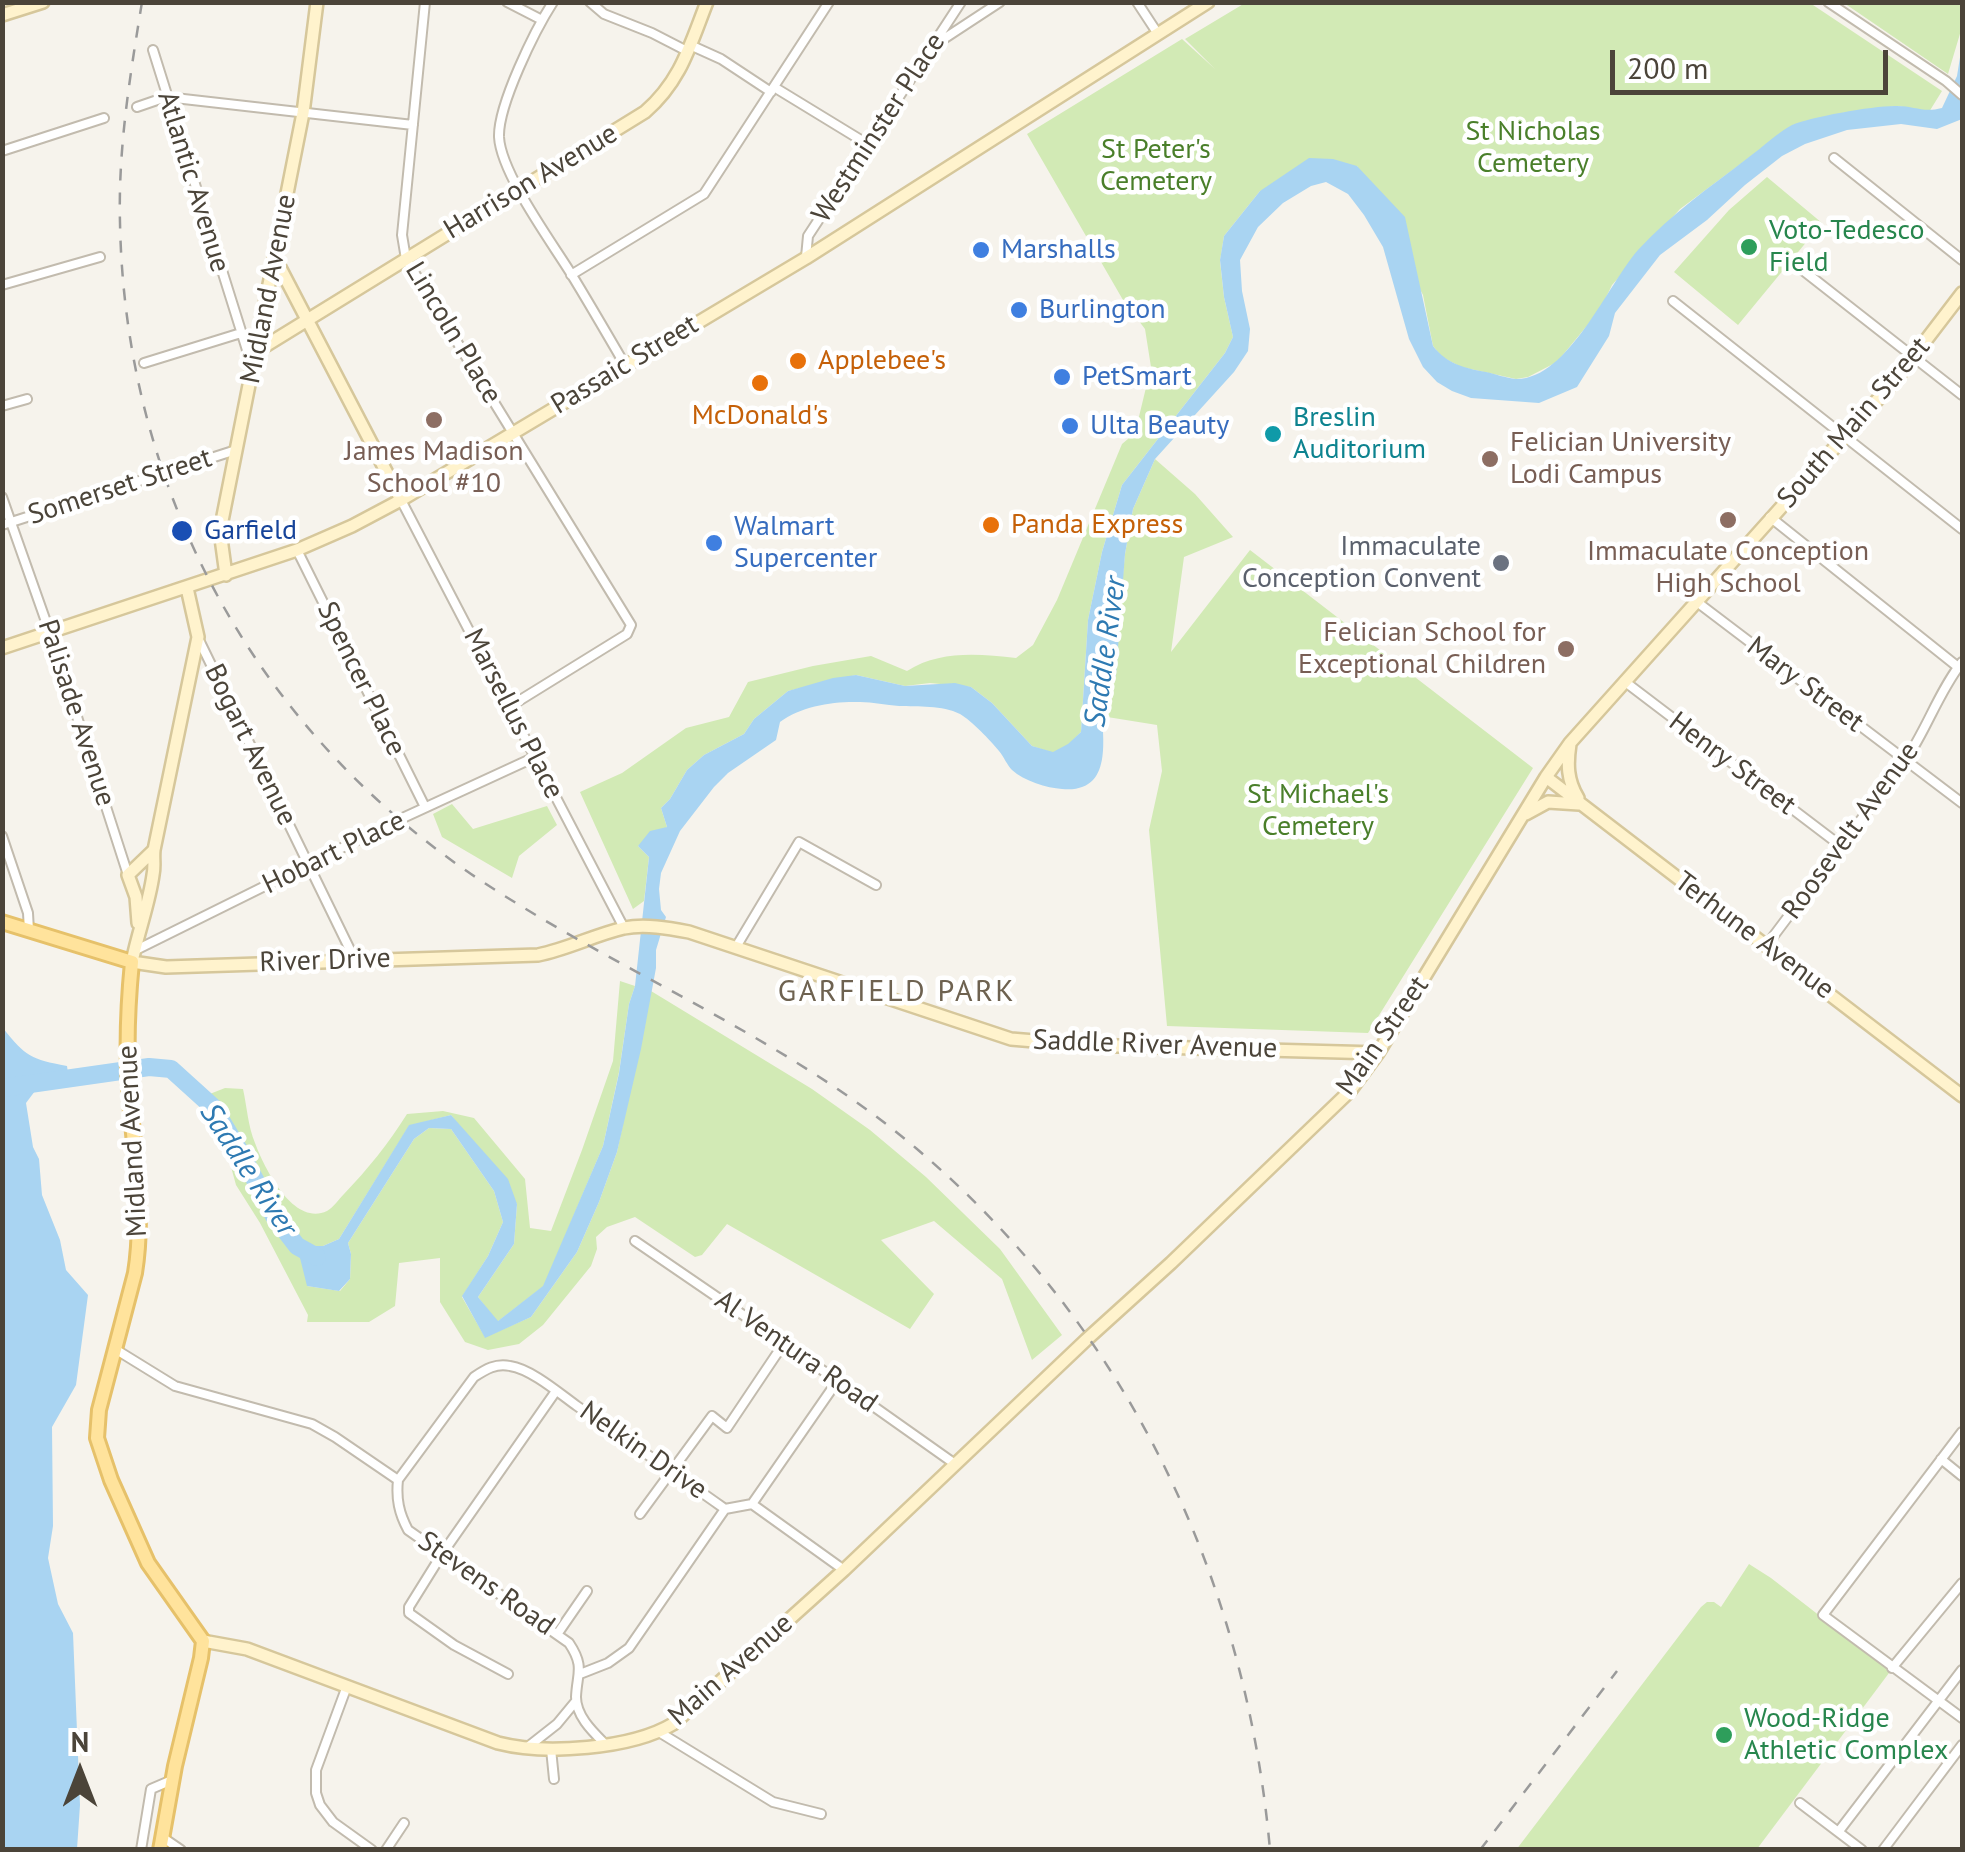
<!DOCTYPE html>
<html>
<head>
<meta charset="utf-8">
<style>
	body { margin:0 }
	#map { position:relative; width:1965px; height:1852px; overflow:hidden; background:#f6f3ec; font-family:"PT Sans",sans-serif }
	canvas { display:block }
	.frame { position:absolute; inset:0; border:5px solid #4b4439; pointer-events:none }
	.north { position:absolute; left:30px; top:1722px; width:100px; height:100px; -webkit-text-stroke:8px #fff; paint-order:stroke; rotate:0deg; font-size:28px; font-weight:700; line-height:40px; text-align:center; color:#4b4439 }
	.north::after { content:''; display:block; margin:auto; width:35px; height:45px; background:#4b4439; clip-path:polygon(50% 0,100% 100%,50% 72%,0 100%) }
	.scale { position:absolute; left:1610px; top:50px; width:278px; height:45px; box-sizing:border-box; border:5px solid #4b4439; border-top:0; padding-left:12px; font-size:30px; line-height:35px; white-space:nowrap; color:#4b4439; -webkit-text-stroke:8px #fff; paint-order:stroke }
</style>
</head>
<body>
<div id="map">
<canvas width="1965" height="1852"></canvas>
<div class="frame"></div>
<div class="north">N</div>
<div class="scale">200 m</div>
</div>
<script>
const ctx = document.querySelector('canvas').getContext('2d');
ctx.lineJoin = 'round';
function fillPath(path, color) { ctx.fillStyle = color; ctx.fill(path, 'evenodd'); }
function strokePath(path, color, width, dash) { ctx.strokeStyle = color; ctx.lineWidth = width; ctx.lineCap = dash ? 'butt' : 'round'; ctx.setLineDash(dash || []); ctx.stroke(path); }
function drawText(font, color, halo, rows, align = 'center') {
  ctx.font = font + ' "PT Sans",sans-serif'; ctx.lineWidth = 9; ctx.setLineDash([]); ctx.textBaseline = 'middle'; ctx.strokeStyle = halo; ctx.fillStyle = color; for (const [text, x, y, turn = 0] of rows) {
    ctx.save(); ctx.translate(x, y); ctx.rotate((+turn || 0) * Math.PI / 180); ctx.textAlign = isNaN(turn) ? turn : align; if (halo) ctx.strokeText(text, 0, 0); ctx.fillText(text, 0, 0); ctx.restore();
  }
}
fillPath(new Path2D(`
	M1245,3H1810L1942,91L1929,112L1898,106L1842,113L1793,125L1680,209L1612,285L1600,310L1557,362L1528,377L1516,379L1461,367L1442,357L1433,346L1423,295L1357,166L1260,191L1224,236L1220,261L1224,297L1233,337L1225,353L1122,485L1102,552L1088,620L1081,732L1068,745L1053,753L1032,746L992,703L971,687L930,683L905,686L856,675L788,691L754,719L744,734L704,755L687,770L670,799L661,808L667,827L638,846L649,857L644,901L633,909L580,792L622,773L686,728L729,717L748,682L813,666L871,656L907,671C940,650 979,654 1016,658L1033,645L1057,600L1122,444L1135,433L1151,367L1145,329L1123,300L1027,134L1182,39L1215,69L1185,39Z
	M1844,3H1962V27L1948,74Z
	M1767,177L1822,223L1738,325L1674,272L1729,210Z
	M1155,459L1195,494L1233,537L1184,557L1171,652L1250,550L1533,768L1368,1033L1167,1026L1149,830L1162,771L1157,725L1101,716V701L1112,686L1125,554L1133,509Z
	M452,804L473,829L547,806L557,825L519,856L512,878L442,837L433,814Z
	M620,981L635,986L629,1004L619,1072L603,1146L544,1286L497,1322L478,1297L514,1244L517,1204L451,1115L409,1126L339,1239L323,1246L307,1286L340,1291L350,1279L351,1254L348,1243L414,1139L429,1128L451,1129L494,1191L503,1222L488,1256L462,1297L485,1337L531,1317L577,1252L599,1202L617,1152L651,991L812,1089L870,1130L926,1177L1000,1249L1062,1335L1032,1360L1002,1279L934,1221L881,1240L934,1294L910,1329L727,1224L702,1255L695,1257L635,1217L607,1227L596,1237L597,1249L591,1266L543,1325L519,1344L488,1350L465,1342L440,1302V1258L399,1263L395,1306L369,1322H307L308,1315L260,1223L236,1185L219,1123L197,1099L225,1088L243,1089C247,1107 248,1126 255,1143C264,1167 293,1227 327,1211C333,1208 339,1199 344,1194C368,1169 388,1144 407,1114L443,1111L474,1118L525,1179L530,1228L551,1231L582,1150L613,1061Z
	M1749,1564L1771,1578L1887,1668L1889,1673L1757,1849L1516,1850L1701,1607L1707,1602H1714L1721,1607Z`), '#d2eab5');
fillPath(new Path2D(`
	M1962,45V119L1937,129L1901,124L1847,130L1805,144L1782,156L1745,185L1707,220L1660,255L1615,313L1609,336L1577,387L1539,403L1471,398L1452,391L1437,382L1423,367L1409,339L1383,247L1364,215L1348,194L1326,182L1311,186L1283,203L1258,227L1240,260L1242,291L1250,329L1248,351L1234,372L1155,459L1133,509L1125,554L1116,675L1112,686L1101,701C1102,734 1116,794 1062,789C1047,788 1024,781 1012,770C1007,765 1004,757 999,751C990,740 972,721 960,714C942,705 918,707 899,706C886,705 873,702 860,702C834,701 801,706 780,722L776,740L728,773L714,787L680,831L661,873L659,889L661,910L666,917L656,950V968L641,1049L617,1152L599,1202L577,1252L531,1317L485,1338L462,1296L488,1256L503,1222L494,1191L451,1129L429,1128L414,1139L348,1243L351,1254L350,1279L339,1291L307,1286L297,1246H323L339,1239L409,1125L451,1115L508,1179L517,1204L514,1244L478,1297L498,1321L543,1286L603,1146L619,1073L629,1004L635,986L649,857L638,846L650,831L667,827L661,808L670,799L687,770L704,755L744,734L754,719L788,691L833,678L856,675L905,686L955,683L971,687L992,703L1032,746L1053,752L1068,744L1081,732L1088,620L1102,552L1122,485L1225,353L1233,337L1224,297L1220,260L1224,236L1260,191L1309,158L1333,159L1357,166L1405,217L1433,346C1447,364 1464,368 1486,372C1495,374 1506,378 1516,379C1568,380 1608,284 1638,250C1671,214 1710,187 1749,157C1763,147 1777,133 1792,125C1810,117 1877,105 1897,106C1915,106 1923,113 1942,108L1957,76Z
	M3,1028C26,1057 31,1059 67,1066L69,1080L38,1087L26,1103L33,1147L39,1159L42,1195L60,1240L66,1270L88,1295L76,1385L52,1427L53,1526L48,1558L58,1604L73,1633L80,1805L77,1849H3Z`), '#a9d4f2');
strokePath(new Path2D(`
	M2,1088L149,1067L171,1069L213,1107L242,1155L274,1216L297,1246L317,1257`), '#a9d4f2', 18);
const street = new Path2D(`
	M425,2L402,235L406,259L631,625L627,634L509,707
	M507,2L542,20
	M553,2C535,30 498,105 499,137C501,173 550,240 570,272C589,303 607,334 625,365
	M590,2L604,14L652,33L687,51
	M1137,2L1158,34
	M1828,2L1946,81L1962,95
	M939,42L1000,2
	M690,45L721,59L771,92
	M153,50L252,366
	M774,87L869,145
	M137,107L166,97L413,125
	M2,151L104,118
	M1834,158L1962,260
	M806,257L808,236L961,2
	M1800,268L1962,395
	M571,275L704,194L829,2
	M2,285L100,257
	M1673,301L1962,529
	M144,363L241,333
	M2,406L27,399
	M2,497L50,633L128,875
	M401,500L624,928
	M1770,517L1958,667
	M2,525L236,450
	M297,550L425,807
	M1697,602L1962,803
	M199,640L355,960
	M1624,681L1841,846
	M2,836L28,913L29,931
	M1766,946L1905,761C1927,729 1938,693 1962,662
	M736,947L799,842L876,885
	M134,951L394,822L535,757
	M635,1241L784,1343L955,1464
	M115,1349L175,1386L312,1424L335,1437L398,1480C396,1499 399,1513 408,1530L569,1643C585,1667 577,1673 576,1697C576,1716 593,1732 605,1744
	M1962,1432L1823,1615L1962,1718
	M1941,1459L1962,1476
	M398,1480L474,1377C486,1369 496,1363 510,1366C531,1369 559,1393 577,1406C626,1440 676,1474 725,1509
	M752,1504L838,1380
	M725,1509L752,1504L844,1570
	M640,1514L712,1416L727,1428L784,1343
	M558,1633L587,1591
	M1892,1668L1962,1583
	M508,1674L454,1645L409,1613V1607L442,1554L556,1391
	M580,1674L608,1663L629,1648L725,1509
	M347,1686L316,1770V1793L320,1805L333,1822L372,1850
	M659,1732L773,1802L821,1814
	M529,1746L557,1724L576,1701
	M551,1749L554,1779
	M1800,1803L1862,1850
	M1839,1831L1962,1670
	M162,1837L181,1850
	M141,1850L151,1789L172,1780
	M386,1850L404,1823
	M1883,1850L1962,1745`);
const secondary = new Path2D(`
	M2,15L43,2
	M276,260L401,500
	M257,351L645,112C681,81 690,45 707,2
	M226,575L220,531L303,113L317,2
	M187,588L198,637L154,850C153,859 155,866 153,875C149,904 138,932 132,962L166,967L538,955C568,949 594,935 624,928C645,924 668,928 689,932L1011,1039L1082,1045L1378,1053
	M2,648L297,550L352,526L401,500L806,258L1208,2
	M1570,744C1567,764 1567,780 1578,798
	M1546,777L1962,1096
	M1526,814L1548,802L1579,804
	M138,923L136,897L128,875L154,850
	M203,1641L247,1649L498,1743C545,1755 631,1749 673,1724L844,1570L1086,1340L1171,1263L1350,1091L1378,1053L1546,777L1570,743L1897,378L1962,293`);
const primary = new Path2D(`
	M2,922L132,962C128,1003 126,1045 129,1087C133,1149 145,1211 135,1273L99,1410L97,1438L111,1480L148,1563L203,1641L201,1658L175,1766L160,1850`);
strokePath(street, '#c2bbae', 12);
strokePath(secondary, '#d6c79b', 16);
strokePath(primary, '#e6c16a', 18);
strokePath(street, '#fff', 8);
strokePath(secondary, '#fff3cd', 11);
strokePath(primary, '#ffe39c', 12);
strokePath(new Path2D(`
	M142,2C130,76 118,148 120,223C125,487 252,725 471,874C616,972 783,1035 917,1149C1127,1327 1246,1578 1270,1850
	M1480,1850L1617,1671`), '#9a9a9a', 2.5, [12, 12]);
for (const [x, y, r, color] of [
	[1749,247,10,"#2e9e5b"],
	[981,250,10,"#3f7fe0"],
	[1019,310,10,"#3f7fe0"],
	[798,361,10,"#e8710a"],
	[1062,377,10,"#3f7fe0"],
	[760,383,10,"#e8710a"],
	[434,420,10,"#8d6e63"],
	[1070,426,10,"#3f7fe0"],
	[1273,434,10,"#0f9aa8"],
	[1490,459,10,"#8d6e63"],
	[1728,520,10,"#8d6e63"],
	[991,525,10,"#e8710a"],
	[182,531,12,"#1a4fb4"],
	[714,543,10,"#3f7fe0"],
	[1501,563,10,"#6b7280"],
	[1566,649,10,"#8d6e63"],
	[1724,1735,10,"#2e9e5b"]
]) { const dot = new Path2D(); dot.arc(x, y, r, 0, 2 * Math.PI); ctx.fillStyle = color; ctx.fill(dot); strokePath(dot, '#fff', 4); }
drawText('28px', '#4b4439', '#fff', [
	["Westminster Place",879,128,-57],
	["Atlantic Avenue",193,182,73],
	["Harrison Avenue",531,182,-31],
	["Midland Avenue",269,289,-79],
	["Lincoln Place",453,333,59],
	["Passaic Street",625,365,-31],
	["South Main Street",1854,423,-49],
	["Somerset Street",120,487,-18],
	["Spencer Place",361,679,64],
	["Mary Street",1805,685,37],
	["Palisade Avenue",76,713,72],
	["Marsellus Place",513,714,63],
	["Bogart Avenue",250,745,64],
	["Henry Street",1732,764,37],
	["Roosevelt Avenue",1851,831,-54],
	["Hobart Place",334,853,-26],
	["Terhune Avenue",1754,936,37],
	["River Drive",325,961,-2],
	["Main Street",1383,1036,-55],
	["Saddle River Avenue",1155,1045,2],
	["Midland Avenue",133,1141,-93],
	["Al Ventura Road",796,1352,35],
	["Nelkin Drive",643,1451,35],
	["Stevens Road",486,1584,35],
	["Main Avenue",731,1670,-41]
]);
drawText('28px', '#4a7f2a', '#fff', [
	["St Nicholas",1533,132],
	["Cemetery",1533,164],
	["St Peter's",1156,150],
	["Cemetery",1156,182],
	["St Michael's",1318,795],
	["Cemetery",1318,827]
]);
drawText('28px', '#27864d', '#fff', [
	["Voto-Tedesco",1769,231],
	["Field",1769,263],
	["Wood-Ridge",1744,1719],
	["Athletic Complex",1744,1751]
], 'left');
drawText('28px', '#366cbe', '#fff', [
	["Marshalls",1001,250],
	["Burlington",1039,310],
	["PetSmart",1082,377],
	["Ulta Beauty",1090,426],
	["Walmart",734,527],
	["Supercenter",734,559]
], 'left');
drawText('28px', '#c56008', '#fff', [
	["Applebee's",818,361],
	["McDonald's",760,416,"center"],
	["Panda Express",1011,525]
], 'left');
drawText('28px', '#0d838f', '#fff', [
	["Breslin",1293,418],
	["Auditorium",1293,450]
], 'left');
drawText('28px', '#785e54', '#fff', [
	["Felician University",1510,443,"left"],
	["Lodi Campus",1510,475,"left"],
	["James Madison",434,452],
	["School #10",434,484],
	["Immaculate Conception",1728,552],
	["High School",1728,584],
	["Felician School for",1546,633,"right"],
	["Exceptional Children",1546,665,"right"]
]);
drawText('28px', '#164399', '#fff', [
	["Garfield",204,531]
], 'left');
drawText('28px', '#5b616d', '#fff', [
	["Immaculate",1481,547],
	["Conception Convent",1481,579]
], 'right');
drawText('italic 30px', '#2e7ab2', '#fff', [
	["Saddle River",1106,652,-82],
	["Saddle River",248,1170,57]
]);
ctx.letterSpacing = '2.5px';
drawText('30px', '#6e6250', '#fff', [
	["GARFIELD PARK",897,992]
]);
ctx.letterSpacing = '0px';
</script>
</body>
</html>
